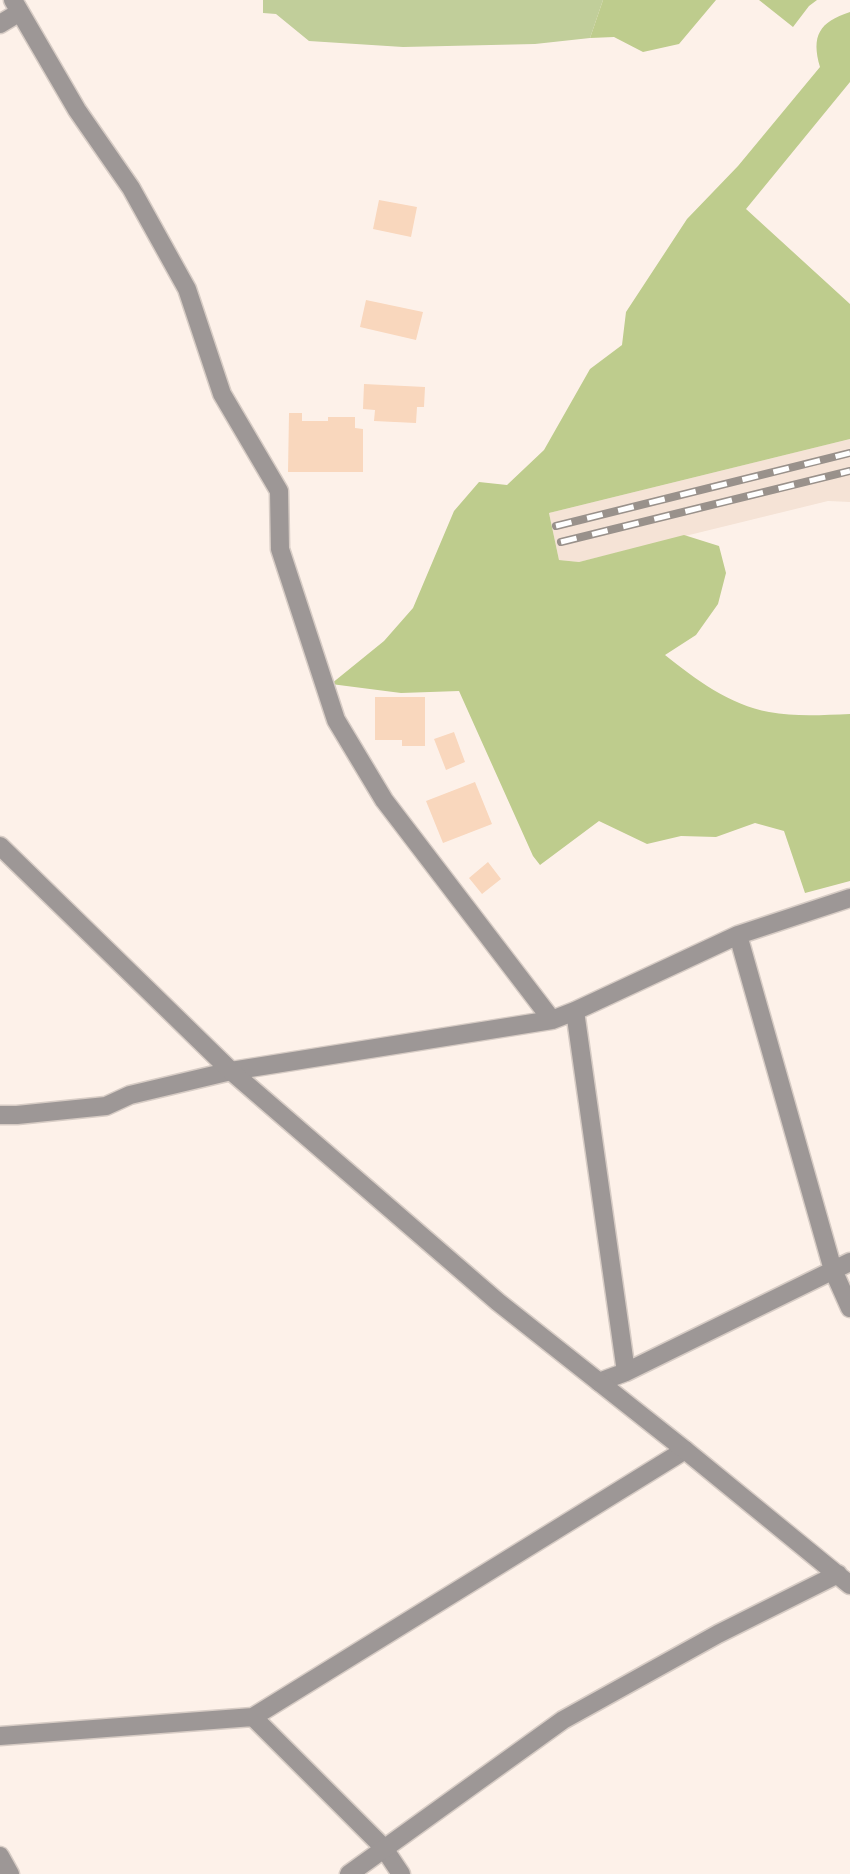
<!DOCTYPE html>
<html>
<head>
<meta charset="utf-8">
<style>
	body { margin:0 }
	canvas { display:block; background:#fdf1e9 }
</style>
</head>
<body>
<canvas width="850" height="1874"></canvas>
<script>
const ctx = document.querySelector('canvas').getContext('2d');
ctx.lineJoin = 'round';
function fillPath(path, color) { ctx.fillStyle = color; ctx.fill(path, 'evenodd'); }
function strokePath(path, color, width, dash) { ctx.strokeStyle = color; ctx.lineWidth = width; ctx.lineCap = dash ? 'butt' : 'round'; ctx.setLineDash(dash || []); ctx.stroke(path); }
fillPath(new Path2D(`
	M850,439V502L828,501L579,562L559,560L549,513Z`), '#f5e3d6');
fillPath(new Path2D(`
	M263,0H603L590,38L535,44L403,47L309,41L276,14L263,13Z`), '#c1ce9a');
fillPath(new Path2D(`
	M603,0H716L679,44L643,52L614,37L590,38Z
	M759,0H817L809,6L793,27Z
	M850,12V82L746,209L850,304V439L549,513L559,560L579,562L684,535L719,546L726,573L718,604L696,635L665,655C695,679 730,705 769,712C795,717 823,715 850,714V881L805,893L784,831L755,823L716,837L681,836L647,844L599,821L540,865L533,856L459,691L401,693L331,684L384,641L413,608L454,511L479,482L507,485L544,450L590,369L622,345L626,312L687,219L738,166L820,67C811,36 819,22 850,12Z`), '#becc8d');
fillPath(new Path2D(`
	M379,200L417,207L411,237L373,229Z
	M366,300L423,312L416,340L360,327Z
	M364,384L425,387L424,407H417L416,423L374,421L375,410L363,409Z
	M289,413H302V421H328V417H355V428L363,429V472H288Z
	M375,697H425V746H402V740H375Z
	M454,732L465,762L446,770L434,739Z
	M475,782L492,824L443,843L426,801Z
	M488,862L501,879L482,894L469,878Z`), '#f9d7bd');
const minor = new Path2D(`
	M13,0L77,110L131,188L187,289L222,394L279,491L280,549L336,720L384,800L552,1020
	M0,24L20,12
	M738,935L833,1270L850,1308
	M575,1011L626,1372L599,1382
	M0,1115H17L106,1106L130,1095L231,1071L552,1020L575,1011L738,935L850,898
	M626,1372L850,1262
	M253,1717L383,1847L401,1874
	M0,1736L253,1717L685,1450
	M0,1856L10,1874`);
const tertiary = new Path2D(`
	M0,846L231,1071L498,1302L685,1450L850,1585
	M349,1874L563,1720L718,1634L838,1574`);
strokePath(minor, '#d7ccc5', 21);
strokePath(tertiary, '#d7ccc5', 21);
strokePath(minor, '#9d9796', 18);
strokePath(tertiary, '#9d9796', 18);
const rail = new Path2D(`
	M556,526L850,453
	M561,542L850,471`);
strokePath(rail, '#99918b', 8);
strokePath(rail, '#fff', 5, [16]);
</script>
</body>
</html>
